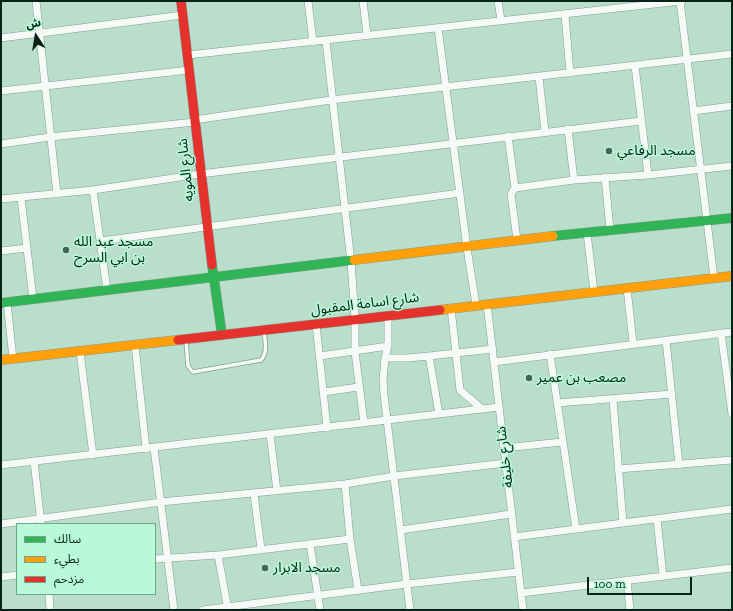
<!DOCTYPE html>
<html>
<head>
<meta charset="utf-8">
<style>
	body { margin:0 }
	#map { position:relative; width:733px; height:611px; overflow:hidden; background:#badecc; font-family:"Zilla Slab","Noto Sans Arabic",serif }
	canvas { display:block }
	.frame { position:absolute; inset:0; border:2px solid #072317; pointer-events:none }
	.legend { position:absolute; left:16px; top:523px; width:140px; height:72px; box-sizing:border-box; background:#b8fad8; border:1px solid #71a48b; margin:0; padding:5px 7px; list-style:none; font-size:12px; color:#072317 }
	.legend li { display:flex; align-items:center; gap:8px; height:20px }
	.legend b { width:20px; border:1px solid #71a48b }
	.north { position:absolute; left:16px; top:16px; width:40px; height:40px; -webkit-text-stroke:3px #b8fad8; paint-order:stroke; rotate:348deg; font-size:11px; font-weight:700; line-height:16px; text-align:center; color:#072317 }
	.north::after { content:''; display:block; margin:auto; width:14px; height:18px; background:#072317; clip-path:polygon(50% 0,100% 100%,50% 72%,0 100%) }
	.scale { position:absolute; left:587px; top:577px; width:105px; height:18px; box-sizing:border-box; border:2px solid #072317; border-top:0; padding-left:5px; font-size:12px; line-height:14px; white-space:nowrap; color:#072317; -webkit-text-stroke:3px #b8fad8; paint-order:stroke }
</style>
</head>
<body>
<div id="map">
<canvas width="733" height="611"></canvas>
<div class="frame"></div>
<ul class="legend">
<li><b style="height:5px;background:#30b455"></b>سالك</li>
<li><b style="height:5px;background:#ff9f0a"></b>بطيء</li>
<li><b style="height:5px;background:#e5322d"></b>مزدحم</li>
</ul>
<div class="north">ش</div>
<div class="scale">100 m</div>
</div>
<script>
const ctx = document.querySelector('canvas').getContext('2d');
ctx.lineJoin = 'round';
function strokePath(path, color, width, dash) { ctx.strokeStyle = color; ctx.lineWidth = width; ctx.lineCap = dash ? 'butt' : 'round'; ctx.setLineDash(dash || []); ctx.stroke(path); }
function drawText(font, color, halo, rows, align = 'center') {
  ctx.font = font + ' "Zilla Slab","Noto Sans Arabic",serif'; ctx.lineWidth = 3; ctx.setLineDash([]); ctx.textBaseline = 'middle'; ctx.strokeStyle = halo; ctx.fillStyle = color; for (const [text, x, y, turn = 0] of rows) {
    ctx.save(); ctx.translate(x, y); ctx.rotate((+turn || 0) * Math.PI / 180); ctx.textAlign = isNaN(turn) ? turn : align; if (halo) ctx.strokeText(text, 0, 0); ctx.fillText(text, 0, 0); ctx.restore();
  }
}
const lane = new Path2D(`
	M186,341L188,366L193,372L261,360C268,352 265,342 264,331`);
const street = new Path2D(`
	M36,1L57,194
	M308,1L313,42
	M363,1L367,35
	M498,1L501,20
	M680,1L714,278
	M565,15L570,73
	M438,28L467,248L476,305
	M1,38L183,15
	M326,41L351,262L355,318V352L364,423
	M188,55L682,1
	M635,66L648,175
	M539,77L545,132
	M1,91L189,70
	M693,111L732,106
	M194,120L331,100L732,54
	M568,129L574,180
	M508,136L515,188
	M1,144L50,137L195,122
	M605,177L610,230
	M93,190L107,290
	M21,198L33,299
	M1,199L93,190L200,174L641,121
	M587,233L594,292
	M517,240L511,194L515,188L574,180L648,175L732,166
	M101,241L460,193
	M1,251L27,248
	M627,288L633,343
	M7,302L13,359
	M487,304L523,610
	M451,308L460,390L482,409
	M388,316V346L385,358H407L429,356L439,414
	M316,324L327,428
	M721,333L732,414
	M666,340L679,465
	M135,345L146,449
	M80,352L93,455
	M550,354L576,529
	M320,356L388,346
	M429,356L493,349
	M385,358L383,380L384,395L410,610
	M494,362L732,332
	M324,392L358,387
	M613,400L623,523
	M557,403L672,394
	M270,434L277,491
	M154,448L174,610
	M504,448L562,442
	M34,461L41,524
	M1,465L499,407
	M618,469L732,460
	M345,484L350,539L358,590
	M254,494L261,549
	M657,519L663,576
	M1,524L161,502L345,484L394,476L506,463
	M401,530L511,514
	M514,537L732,509
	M310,544L320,610
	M218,555L228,610
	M155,559L218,555L350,539
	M1,577L17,575
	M627,580L630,610
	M521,593L732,568
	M49,594L50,610
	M203,610L407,584L518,572`);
const fast = new Path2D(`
	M553,236L732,218
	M212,265L222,335
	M1,303L354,260`);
const slow = new Path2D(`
	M354,260L553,236
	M440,310L732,276
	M1,360L178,340`);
const jam = new Path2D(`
	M181,1L212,265
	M178,340L440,310`);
strokePath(lane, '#819e90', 5);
strokePath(street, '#819e90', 8);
strokePath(fast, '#819e90', 10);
strokePath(slow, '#819e90', 10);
strokePath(jam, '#819e90', 10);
strokePath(new Path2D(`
	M519,170L551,139`), '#c0cbc6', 1.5, [3, 3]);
strokePath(lane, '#f5faf7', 3.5);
strokePath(street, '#f5faf7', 7);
strokePath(fast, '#30b455', 9);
strokePath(slow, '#ff9f0a', 9);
strokePath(jam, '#e5322d', 9);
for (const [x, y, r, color] of [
	[609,151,4,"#466456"],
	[66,250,4,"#466456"],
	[529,378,4,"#466456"],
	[265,568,4,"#466456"]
]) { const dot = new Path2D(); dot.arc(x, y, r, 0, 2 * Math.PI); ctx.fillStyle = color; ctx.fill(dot); strokePath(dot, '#b8fad8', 1.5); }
drawText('14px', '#072317', '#b8fad8', [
	["مسجد الرفاعي",617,151],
	["مسجد عبد الله",74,242],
	["بن ابي السرح",74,258],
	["مصعب بن عمير",537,378],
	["مسجد الابرار",273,568]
], 'left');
drawText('14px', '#072317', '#b8fad8', [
	["شارع المويه",186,170,-96],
	["شارع اسامة المقبول",365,304,-7],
	["شارع خليفة",505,457,-97]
]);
</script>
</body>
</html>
